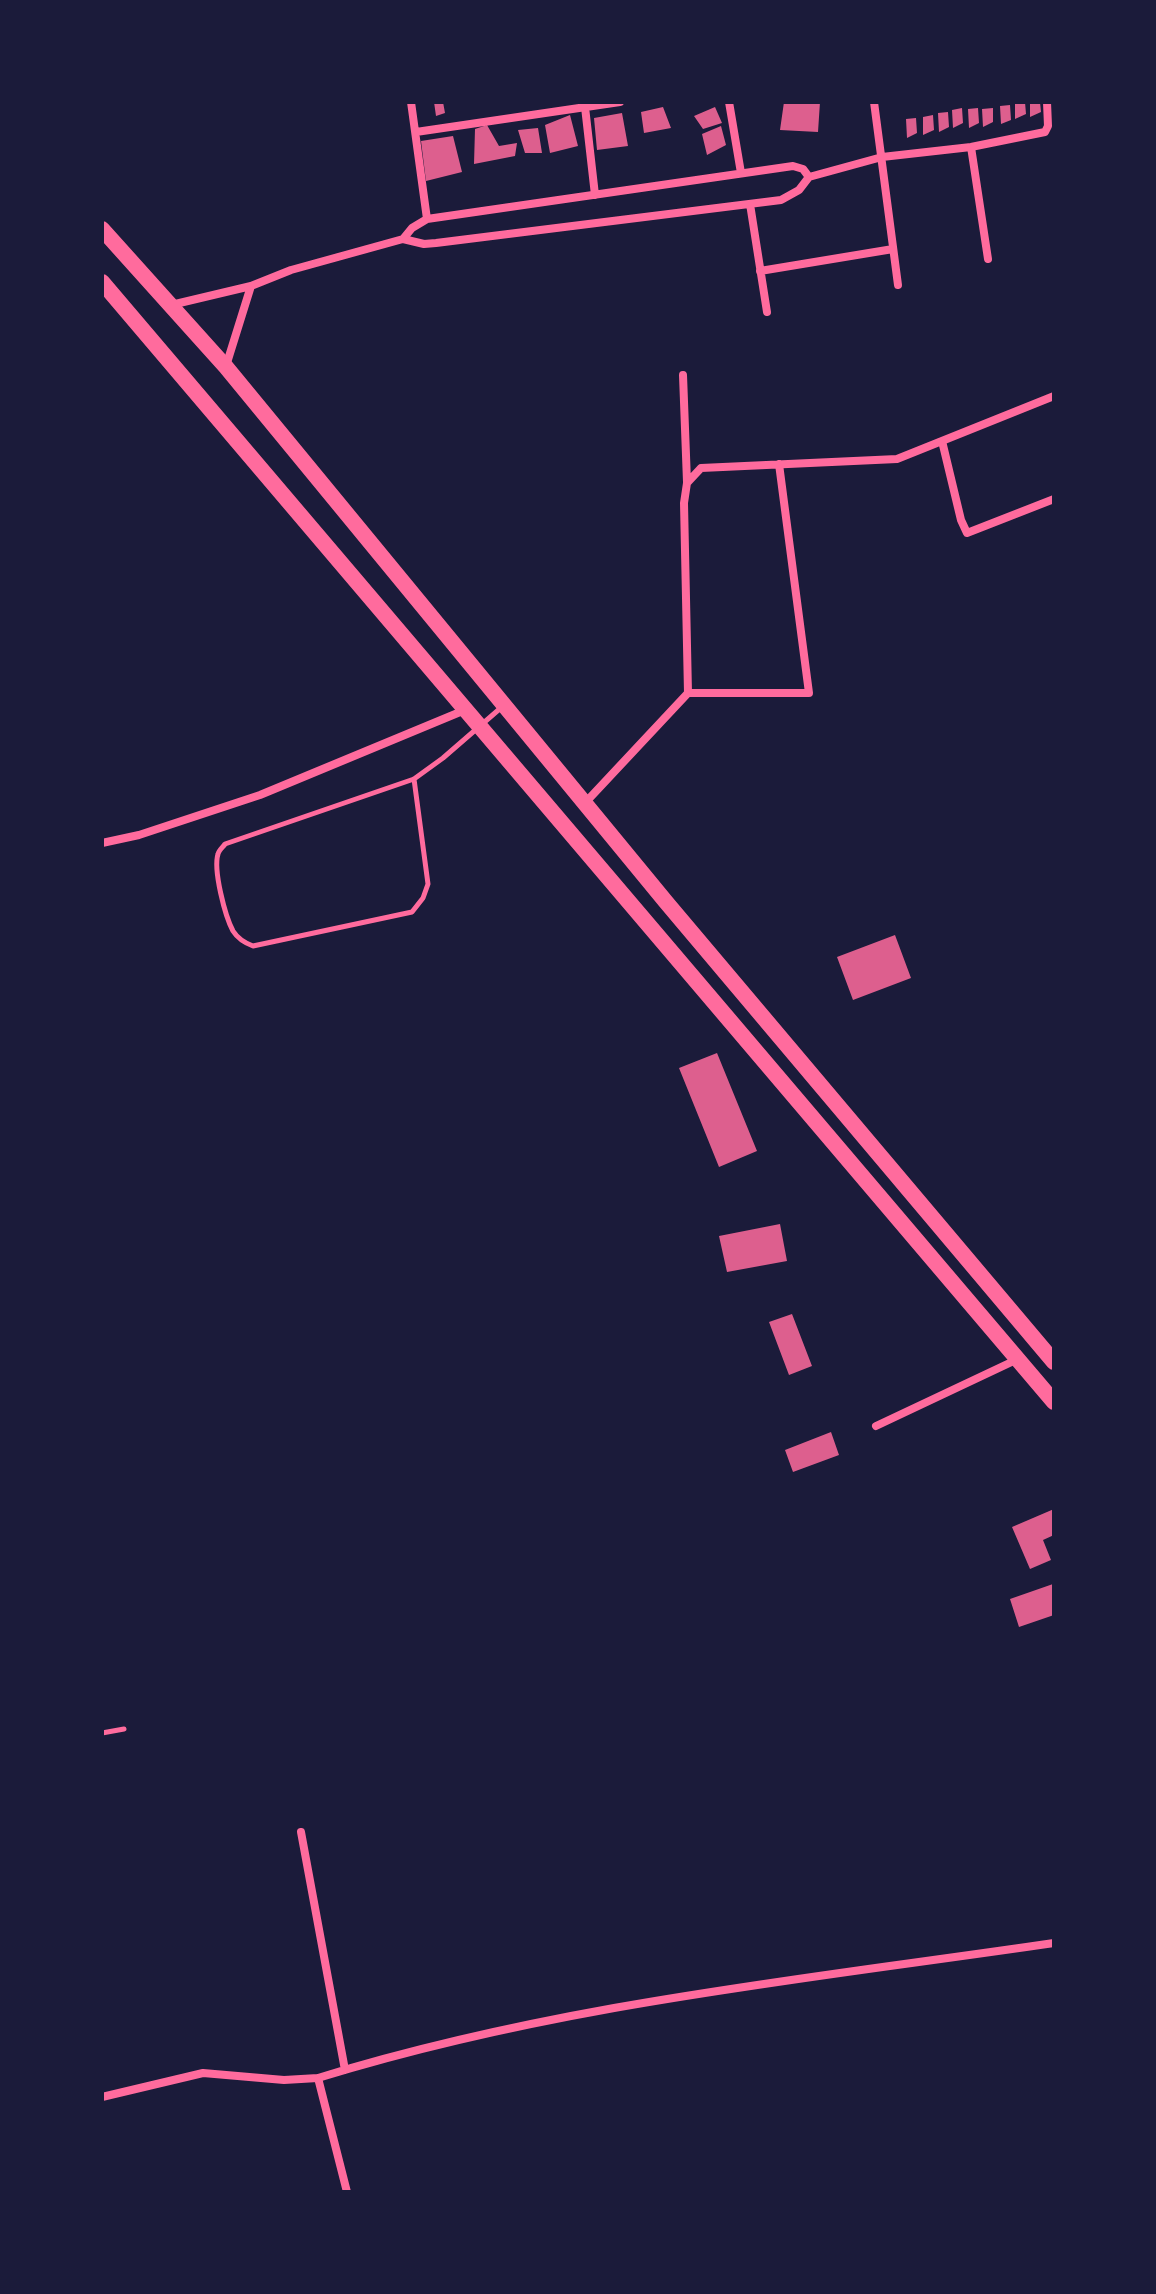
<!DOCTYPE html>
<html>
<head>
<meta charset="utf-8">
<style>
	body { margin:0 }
	#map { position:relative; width:1156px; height:2294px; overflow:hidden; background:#1b1b3a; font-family:"Roboto Condensed",sans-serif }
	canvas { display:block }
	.frame { position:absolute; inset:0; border:104px solid #1b1b3a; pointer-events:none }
</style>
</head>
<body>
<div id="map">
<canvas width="1156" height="2294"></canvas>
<div class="frame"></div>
</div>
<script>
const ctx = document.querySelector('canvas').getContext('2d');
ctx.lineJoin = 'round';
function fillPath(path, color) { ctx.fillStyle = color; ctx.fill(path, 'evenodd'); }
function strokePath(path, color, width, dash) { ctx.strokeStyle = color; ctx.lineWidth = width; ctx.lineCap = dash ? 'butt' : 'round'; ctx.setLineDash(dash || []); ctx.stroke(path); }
fillPath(new Path2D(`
	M434,102H443L445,113L436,116Z
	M784,102H820L818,132L780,130Z
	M1015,102H1025L1026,114L1015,119Z
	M1030,102H1040L1041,112L1030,117Z
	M1010,105L1011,120L1001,124L1000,106Z
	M663,107L671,128L644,133L641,112Z
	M715,107L722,123L703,129L694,116Z
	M962,108L963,123L953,128L952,110Z
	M978,108L979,123L969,128L968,109Z
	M993,108V122L983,127L982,109Z
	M948,112L949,127L939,132L938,113Z
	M622,113L628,146L597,150L594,118Z
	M570,115L578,146L550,153L545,125Z
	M933,115L934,130L923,135V117Z
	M916,118L917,133L907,138L906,119Z
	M487,125L499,146L517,143L515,156L474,164L475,129Z
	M721,126L726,145L707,155L702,134Z
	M538,128L542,153H525L518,130Z
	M453,136L462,172L426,181L421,141Z
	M895,935L911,978L853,1000L837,957Z
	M717,1053L757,1151L719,1167L679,1068Z
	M780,1224L787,1261L727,1272L719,1236Z
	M792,1314L812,1366L789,1375L769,1322Z
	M831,1432L839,1455L793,1472L785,1450Z
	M1054,1509V1535L1043,1540L1051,1560L1030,1569L1012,1527Z
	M1053,1584L1054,1615L1019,1627L1010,1599Z`), '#dd5f8e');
strokePath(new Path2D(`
	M414,779L428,884L423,898L412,912L253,946C245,943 238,939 233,931C225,916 213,870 218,854C219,850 223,847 225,844L414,779L443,758L503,706
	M102,1733L124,1729`), '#ff6b9d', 5);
strokePath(new Path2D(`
	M411,102L427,219
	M729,102L741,173
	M874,102L898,285
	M585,107L595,195
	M416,132L620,102
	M971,147L988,259
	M750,204L767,312
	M403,239L412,228L427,219L793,166L803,169L809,177
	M760,271L893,249
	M171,305L251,286L291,270L403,239L424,244L436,243L781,200L799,190L809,177L882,157L971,147L1045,132L1048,126L1047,102
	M226,366L251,286
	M683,375L687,482
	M942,441L961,520L967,533L1054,499
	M688,693H809L779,464
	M585,803L688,693L684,503L687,483L701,468L897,459L1054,396
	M102,843L139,835L260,795L465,710
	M876,1426L1018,1359
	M301,1832L345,2070
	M318,2078L347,2192
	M102,2097L203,2073L284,2080L318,2078C557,2004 808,1979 1054,1943`), '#ff6b9d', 8);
strokePath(new Path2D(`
	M102,229L226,367L666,902L1054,1362
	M102,282L1054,1402`), '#ff6b9d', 16);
</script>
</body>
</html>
